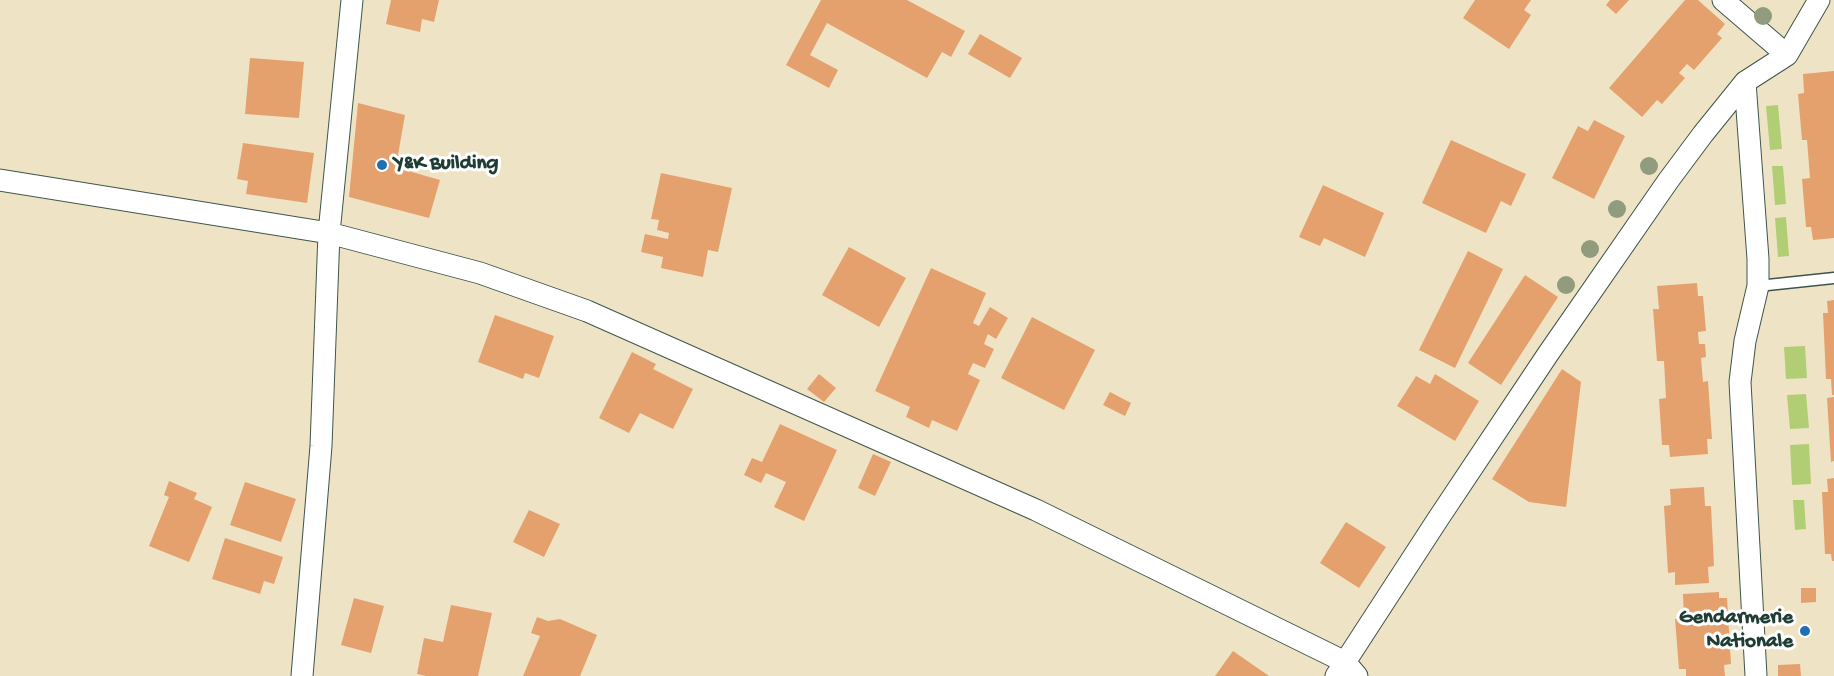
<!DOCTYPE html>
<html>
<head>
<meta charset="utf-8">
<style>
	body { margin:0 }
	canvas { display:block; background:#efe3c6 }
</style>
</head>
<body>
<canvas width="1834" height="676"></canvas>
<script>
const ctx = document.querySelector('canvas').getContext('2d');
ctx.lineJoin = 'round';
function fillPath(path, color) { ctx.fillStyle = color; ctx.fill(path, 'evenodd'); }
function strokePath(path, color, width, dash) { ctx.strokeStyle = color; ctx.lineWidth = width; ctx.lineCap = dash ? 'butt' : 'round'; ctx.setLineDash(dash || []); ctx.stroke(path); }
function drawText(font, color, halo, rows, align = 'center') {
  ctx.font = font + ' "Gochi Hand",sans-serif'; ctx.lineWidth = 6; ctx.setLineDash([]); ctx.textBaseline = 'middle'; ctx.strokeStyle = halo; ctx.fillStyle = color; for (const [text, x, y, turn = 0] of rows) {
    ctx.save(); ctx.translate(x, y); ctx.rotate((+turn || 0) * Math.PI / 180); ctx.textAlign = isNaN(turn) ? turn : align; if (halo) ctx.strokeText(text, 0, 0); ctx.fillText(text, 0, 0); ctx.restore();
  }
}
fillPath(new Path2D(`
	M1778,105L1782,149L1770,150L1766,106Z
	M1772,166H1783L1786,204L1775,205Z
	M1786,217L1789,256L1778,257L1775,218Z
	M1805,346L1807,378L1786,379L1784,347Z
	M1806,394L1809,428L1790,429L1787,395Z
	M1809,444L1811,484L1792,485L1790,445Z
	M1793,500H1804L1806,529L1795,530Z`), '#b2ce75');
fillPath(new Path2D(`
	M391,0H439L434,22L422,19L420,32L386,24Z
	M821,0H907L965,31L951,57L942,52L927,78L827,23L810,55L838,70L829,88L786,65Z
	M1475,0H1531L1524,10L1531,15L1509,49L1463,18Z
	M1610,0H1629L1616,14L1606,5Z
	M1685,0H1698L1725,24L1717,34L1722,38L1694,70L1687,64L1679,73L1685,78L1662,104L1657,100L1642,117L1609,88Z
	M980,34L1022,58L1010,78L968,54Z
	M250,58L304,62L299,118L245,114Z
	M1834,71V238L1813,240L1811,227H1806L1802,179L1810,178L1807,140H1802L1798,94L1804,93L1803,74Z
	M358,103L405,115L398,155L413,158L412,172L440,180L429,218L349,197Z
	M1594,120L1625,136L1594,199L1552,178L1578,126L1588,131Z
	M1451,140L1526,174L1511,206L1501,201L1486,233L1422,203Z
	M243,143L314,153L307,203L246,194L248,181L237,179Z
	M661,173L732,188L718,252L708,250L703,277L661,268L663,257L641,252L645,234L668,239L669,233L657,230L659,220L651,219Z
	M1323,185L1384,213L1365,257L1324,238L1320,246L1299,237Z
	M849,247L906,278L879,327L822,295Z
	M1468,251L1503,269L1455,368L1419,350Z
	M931,268L986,293L973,323L979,326L990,307L1008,318L996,339L988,334L984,344L994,349L985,368L973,363L968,374L980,380L957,431L932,420L929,428L906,417L910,407L875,391Z
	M1525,275L1558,297L1501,385L1468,363Z
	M1697,283L1698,296H1703L1706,331L1698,332L1699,344H1705L1706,357L1701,358L1703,382L1708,381L1712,439H1707L1708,454L1670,457L1669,445H1662L1659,399L1666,398L1664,361H1657L1653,309H1659L1657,286Z
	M1834,300V395H1832L1831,379H1826L1823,313H1828L1827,301Z
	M495,315L554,336L539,378L525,373L523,379L478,362Z
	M1032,317L1095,350L1064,410L1001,378Z
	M632,352L656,364L653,369L693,389L673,429L640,413L629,433L599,418Z
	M1562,369L1581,382L1566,507L1529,502L1492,479Z
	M819,374L836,388L824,402L807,389Z
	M1435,374L1479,401L1455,441L1397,406L1416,376L1430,384Z
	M1110,392L1131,403L1125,416L1103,405Z
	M1834,397V461L1831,462L1827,398Z
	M780,424L837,450L804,521L774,507L786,482L766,473L761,483L744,475L752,458L762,462Z
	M873,454L891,462L875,496L858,488Z
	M1834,478V561H1832L1831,554H1825L1822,492H1828L1827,479Z
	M169,481L197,493L194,499L212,507L189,562L149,546L169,497L164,495Z
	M245,482L296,499L281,542L230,525Z
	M1704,487L1705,506H1711L1714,566L1708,567L1709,583L1675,585V572L1668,573L1664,506L1671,505L1670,489Z
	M529,510L560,524L544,557L513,542Z
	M1346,522L1386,547L1359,588L1320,563Z
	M225,538L283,557L274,584L264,581L260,594L212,579Z
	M1801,588H1816V602L1801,603Z
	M1719,592V598H1727L1731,664L1724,665L1725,676H1686V669H1679L1675,619L1684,618L1683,594Z
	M354,598L384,606L371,653L341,645Z
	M451,605L492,613L478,676H426L417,674L424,638L443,642Z
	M537,617L548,621L560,619L597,635L580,676H523L540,636L531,633Z
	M1233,651L1269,676H1215Z
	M1800,664L1801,676H1778V665Z`), '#e4a16d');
const service = new Path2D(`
	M1758,286L1834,278`);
const minor = new Path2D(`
	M1723,0L1787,55
	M1745,82L1758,259V286L1745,341L1740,382L1756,676
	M0,180L329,233L480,273L587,311L1036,510L1345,662L1357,676
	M302,676L321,446L329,233L352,0
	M1336,676L1438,519L1548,354L1668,181L1703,134L1745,82L1787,55L1819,0`);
strokePath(service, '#3e564a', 13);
strokePath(minor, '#3e564a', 23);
strokePath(service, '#fff', 10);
strokePath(minor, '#fff', 21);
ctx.fillStyle = '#919c7e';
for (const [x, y] of [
	[1763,16],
	[1649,166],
	[1617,209],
	[1590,249],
	[1566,285]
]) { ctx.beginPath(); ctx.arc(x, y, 9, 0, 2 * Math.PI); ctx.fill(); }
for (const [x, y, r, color] of [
	[382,165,6,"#1f6fb2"],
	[1805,631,6,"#1f6fb2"]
]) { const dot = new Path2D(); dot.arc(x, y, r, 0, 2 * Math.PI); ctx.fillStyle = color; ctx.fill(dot); strokePath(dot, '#fff', 2); }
drawText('bold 21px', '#1f3d34', '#fff', [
	["Y&K Building",394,165],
	["Gendarmerie",1793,619,"right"],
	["Nationale",1793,643,"right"]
], 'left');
</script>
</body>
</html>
